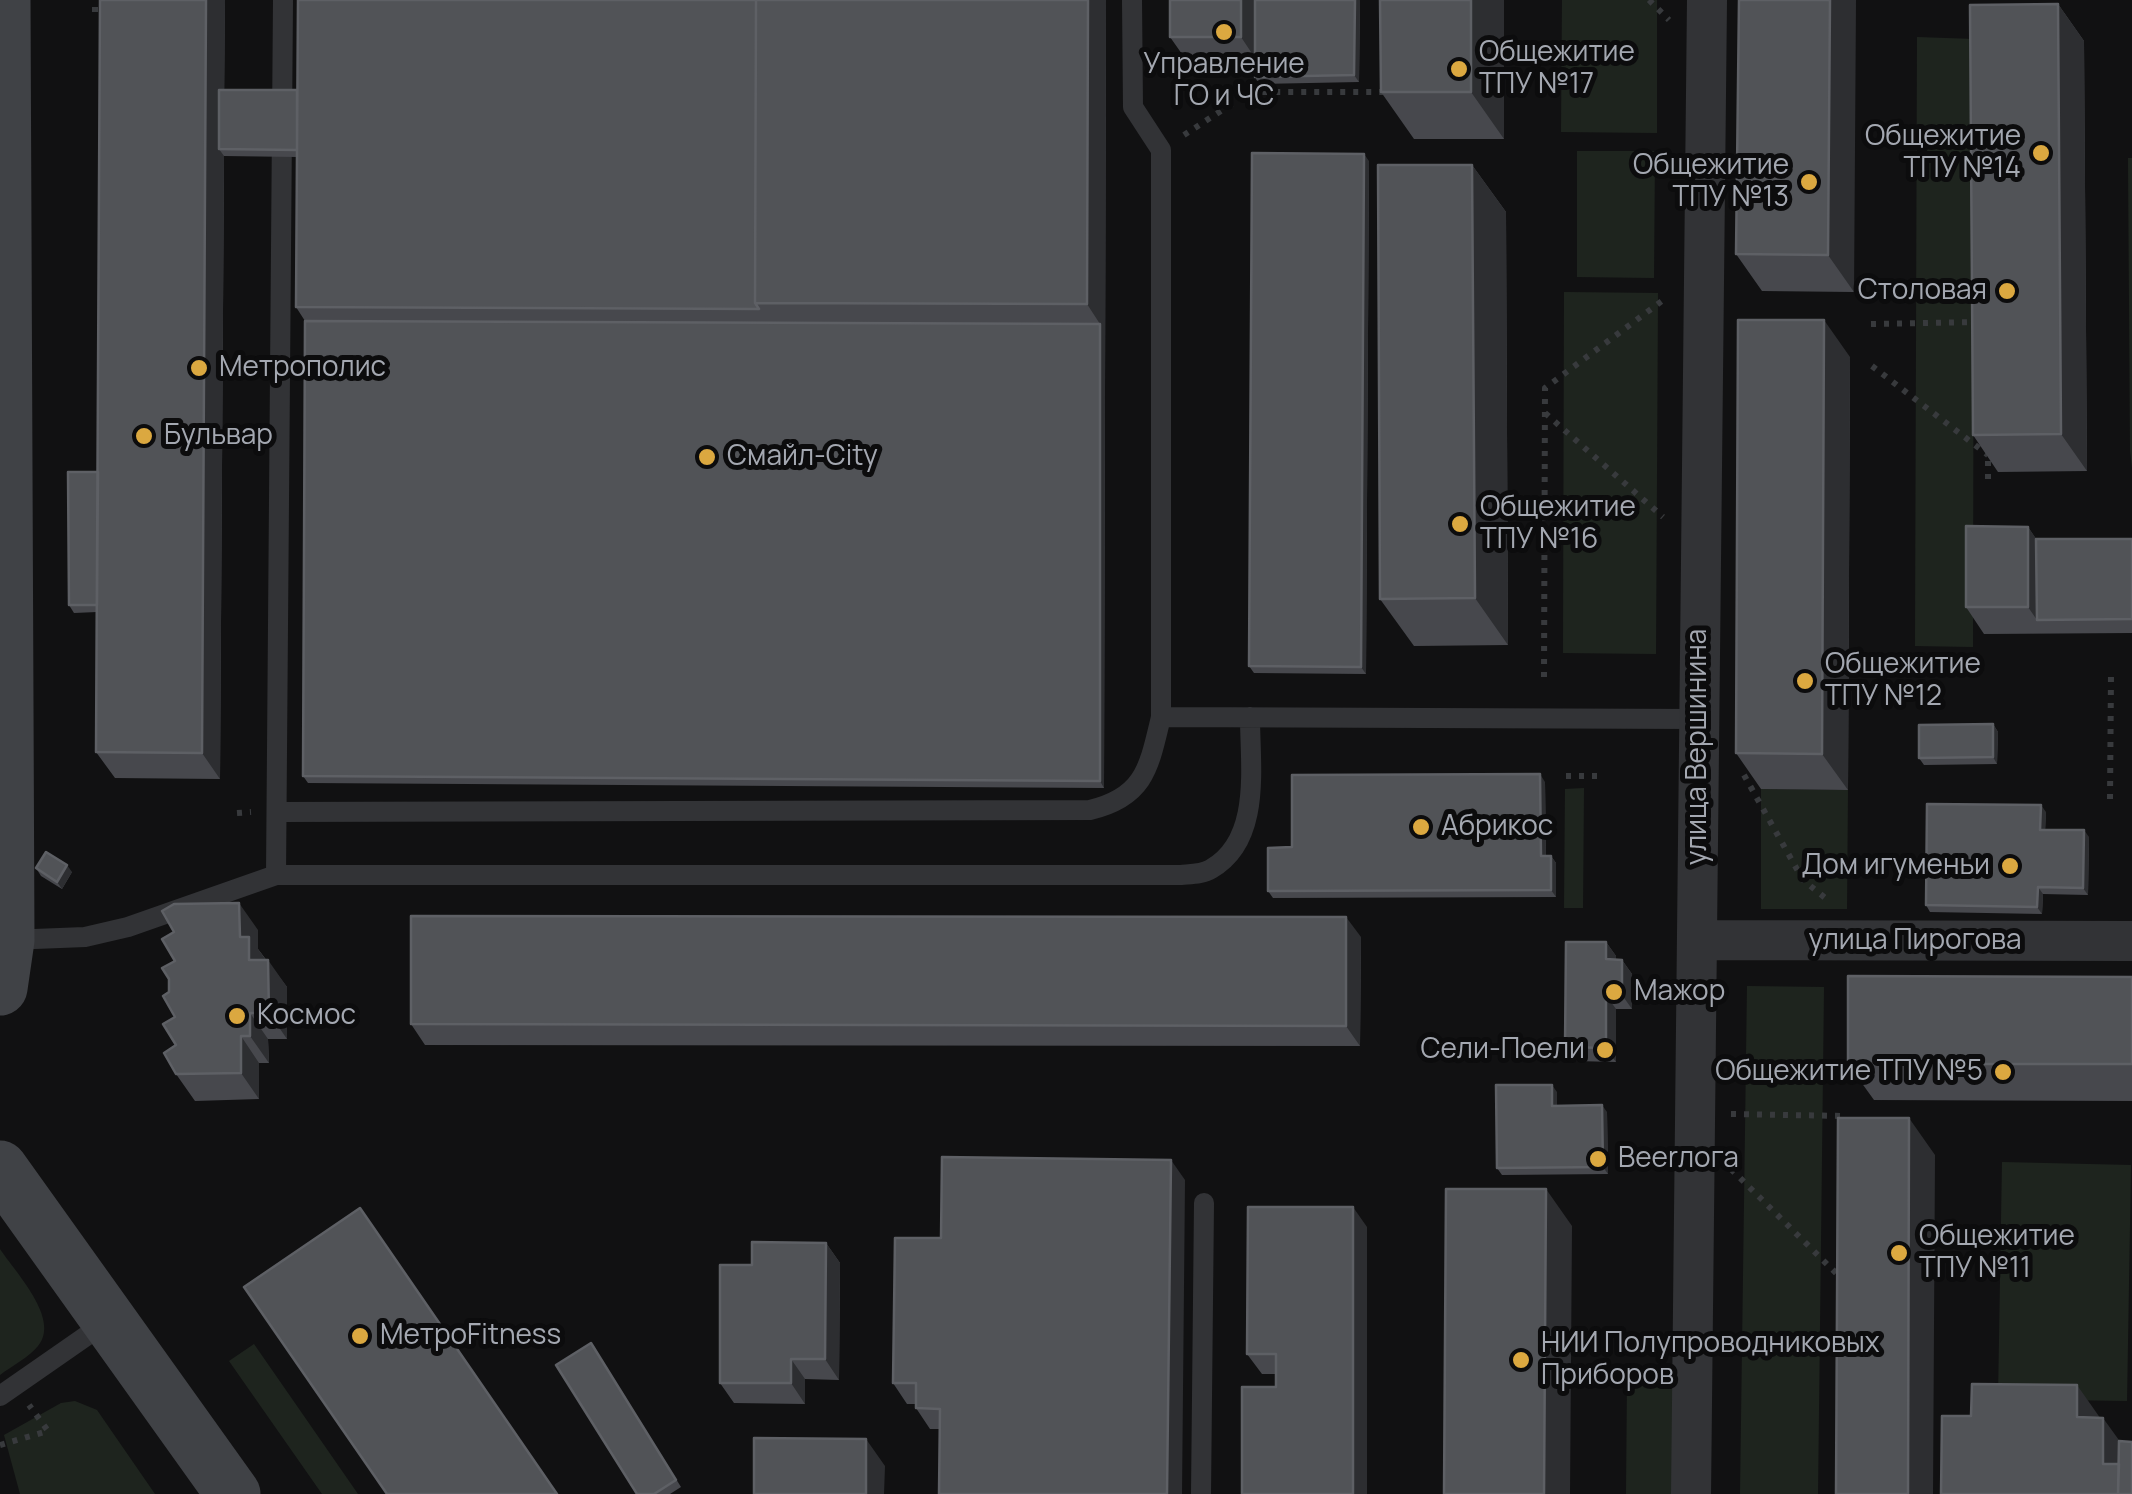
<!DOCTYPE html>
<html>
<head>
<meta charset="utf-8">
<style>
	body { margin:0 }
	canvas { display:block; background:#111112 }
</style>
</head>
<body>
<canvas width="2132" height="1494"></canvas>
<script>
const ctx = document.querySelector('canvas').getContext('2d');
ctx.lineJoin = 'round';
function fillPath(path, color) { ctx.fillStyle = color; ctx.fill(path, 'evenodd'); }
function strokePath(path, color, width, dash) { ctx.strokeStyle = color; ctx.lineWidth = width; ctx.lineCap = dash ? 'butt' : 'round'; ctx.setLineDash(dash || []); ctx.stroke(path); }
function drawText(font, color, halo, rows, align = 'center') {
  ctx.font = font + ' Manrope,sans-serif'; ctx.lineWidth = 10; ctx.setLineDash([]); ctx.textBaseline = 'middle'; ctx.strokeStyle = halo; ctx.fillStyle = color; for (const [text, x, y, turn = 0] of rows) {
    ctx.save(); ctx.translate(x, y); ctx.rotate((+turn || 0) * Math.PI / 180); ctx.textAlign = isNaN(turn) ? turn : align; if (halo) ctx.strokeText(text, 0, 0); ctx.fillText(text, 0, 0); ctx.restore();
  }
}
fillPath(new Path2D(`
	M1562,0H1657V133L1561,132Z
	M1917,37L1974,39L1973,647L1915,646Z
	M1577,151H1655L1654,278L1577,277Z
	M2128,158H2132V468L2130,450Z
	M1564,292L1658,293L1656,654L1563,653Z
	M1584,788L1583,908H1564L1565,789Z
	M1761,789L1848,790L1847,909H1761Z
	M1747,986L1824,987L1818,1494H1740Z
	M2002,1162L2131,1165L2127,1401L1998,1399Z
	M0,1249C15,1272 61,1319 38,1346C29,1357 12,1366 0,1375Z
	M254,1344L358,1494H322L229,1361Z
	M1627,1383L1674,1384L1672,1494H1626Z
	M75,1401L97,1410L155,1494H20L4,1435L61,1403Z`), '#1e241e');
strokePath(new Path2D(`
	M1649,0L1669,20
	M95,12V0
	M1184,135L1250,92H1385
	M1871,324L1980,322
	M1872,366L1988,455
	M1545,413L1663,517
	M1988,448V487
	M1544,677L1545,388L1666,298
	M1744,775L1803,880L1829,901
	M1566,776H1603
	M2110,799L2111,675
	M237,813L251,812
	M1731,1114L1846,1116
	M1731,1169L1843,1280
	M0,1445L48,1431L29,1405`), '#383a3d', 6, [5, 8]);
strokePath(new Path2D(`
	M1161,717L1697,719
	M277,812L1090,810C1145,797 1149,767 1161,717V150L1133,107L1132,0
	M276,875L283,0
	M9,940L85,937L128,927L276,875H1181C1191,874 1203,874 1211,869C1262,840 1250,766 1250,717
	M0,1396L105,1323
	M1201,1494L1204,1203`), '#323336', 20);
strokePath(new Path2D(`
	M1698,940L2132,941
	M1691,1494L1707,0`), '#323336', 40);
strokePath(new Path2D(`
	M0,988L7,940L3,0
	M0,1168L233,1494`), '#404246', 55);
fillPath(new Path2D(`
	M225,0L224,90H297L298,0H1106L1104,788L308,783L303,776L305,321L296,307L297,157L224,156L220,779L115,778L96,752L97,612L74,613L69,605L98,472Z
	M1360,0L1359,82L1259,84L1255,77V64H1189L1170,37Z
	M1380,0H1504V139H1414L1381,92Z
	M1739,0L1854,292L1762,291L1736,254Z
	M2058,4L2084,41L2087,471L1998,472L1973,435Z
	M1369,161L1366,674L1254,673L1249,666Z
	M1472,165L1506,212L1508,645L1414,646L1380,599Z
	M1850,357L1848,790L1761,789L1736,753Z
	M2028,527L2036,539H2132V633L1984,634L1966,607Z
	M1993,724L1998,732L1997,764L1924,765L1919,758Z
	M1545,782L1546,856H1551L1556,863V897L1273,898L1268,891L1292,847Z
	M2046,812L2045,830L2089,837L2088,895L2043,894L2042,914L1930,912L1926,905Z
	M36,868L72,872L62,889L41,876Z
	M258,930V949L287,987V1039H268L269,1063H259V1099L195,1101L176,1074L175,1017L169,992L175,961Z
	M1361,937L1360,1046L425,1045L411,1024Z
	M1606,942L1616,956V959L1622,960L1632,974V1009H1616V1062L1575,1061L1565,1047Z
	M2132,977V1101L1874,1100L1848,1064Z
	M1557,1092V1106L1607,1112L1608,1174L1502,1175L1497,1168Z
	M1185,1180L940,1429H930L916,1408V1404H907L893,1383L941,1238Z
	M1367,1227V1494H1242L1276,1387V1374H1262L1247,1354Z
	M826,1243L840,1263L839,1380L805,1379V1404L734,1403L720,1383L752,1265Z
	M591,1343L681,1487L670,1494H637Z`), '#47484d');
fillPath(new Path2D(`
	M206,0H225L224,149H219L224,156L220,779L202,753Z
	M1088,0H1106L1104,788L1100,781V324L1087,304Z
	M1241,0H1260L1259,64L1241,37Z
	M1355,0H1360L1359,82L1354,75Z
	M1471,0H1504V139L1471,92Z
	M1830,0H1856L1854,292L1828,255Z
	M2058,4L2084,41L2087,471L2061,434Z
	M1364,154L1369,161L1366,674L1361,667Z
	M1472,165L1506,212L1508,645L1475,598Z
	M1824,320L1850,357L1848,790L1822,754Z
	M2028,527L2046,553L2037,620L2028,607Z
	M1993,724L1998,732L1997,764L1993,757Z
	M1540,774L1545,782L1546,863L1541,856Z
	M2041,805L2046,812L2045,837L2040,830Z
	M2084,830L2089,837L2088,895L2083,888Z
	M1551,856L1556,863V897L1551,890Z
	M67,865L72,872L62,889L57,882Z
	M2038,887L2043,894L2042,914L2037,907Z
	M239,903L258,930V949L268,963L249,960L240,937Z
	M1346,917L1361,937L1360,1046L1346,1026Z
	M1606,942L1616,956V973L1606,959Z
	M268,960L287,987V1039L269,1013Z
	M1622,960L1632,974V1009L1622,995Z
	M1606,995L1616,1009V1062L1606,1048Z
	M250,1013L268,1039L269,1063L250,1036Z
	M241,1036L259,1063V1099L241,1073Z
	M1552,1085L1557,1092V1113L1552,1106Z
	M1602,1105L1607,1112L1608,1174L1603,1167Z
	M1909,1118L1935,1155L1933,1494H1908Z
	M1171,1160L1185,1180L1182,1494H1167Z
	M1546,1189L1572,1226L1570,1494H1544Z
	M1353,1207L1367,1227V1494H1353Z
	M826,1243L840,1263L839,1380L825,1359Z
	M791,1359L805,1379V1404L791,1383Z
	M2077,1385L2103,1422L2077,1417Z
	M2103,1418L2129,1454L2128,1494L2103,1464Z
	M866,1439L885,1466L884,1494H866Z`), '#2d2e31');
const building = new Path2D(`
	M100,0H206L202,753L96,752Z
	M298,0H756L755,303L759,309L296,307Z
	M756,0H1088L1087,304L755,303Z
	M1170,0H1241V37H1170Z
	M1255,0H1355L1354,75L1255,77Z
	M1380,0H1471V92H1381Z
	M1739,0H1830L1828,255L1736,254Z
	M2058,4L2061,434L1973,435L1970,5Z
	M219,90H297V150L219,149Z
	M1252,153L1364,154L1361,667L1249,666Z
	M1378,165H1472L1475,598L1380,599Z
	M1738,320H1824L1822,754L1736,753Z
	M305,321L1100,324V781L303,776Z
	M68,472H98L97,605H69Z
	M1966,526L2028,527V607H1966Z
	M2036,539H2132V619L2037,620Z
	M1993,724V757L1919,758V725Z
	M1540,774L1541,856H1551V890L1268,891V848L1292,847V775Z
	M1927,804L2041,805L2040,830H2084L2083,888L2038,887L2037,907L1926,905Z
	M46,852L67,865L57,882L36,868Z
	M239,903L240,937H249V960H268L269,1013H250V1036H241V1073L176,1074L164,1053L176,1045L163,1024L175,1017L163,996L169,992V979L162,968L175,961L162,939L174,932L162,911L174,904Z
	M411,916L1346,917V1026L411,1024Z
	M1566,942H1606V959L1622,960V995H1606V1048L1565,1047Z
	M1848,976L2132,977V1064H1848Z
	M1496,1085H1552V1106L1602,1105L1603,1167L1497,1168Z
	M1838,1118H1909L1908,1494H1836Z
	M942,1157L1171,1160L1167,1494H939L940,1409L916,1408V1383H893L895,1238H941Z
	M1446,1189H1546L1544,1494H1444Z
	M1248,1207H1353V1494H1242V1387H1276V1354H1247Z
	M360,1208L557,1494H387L244,1287Z
	M752,1242L826,1243L825,1359H791V1383H720V1265H752Z
	M591,1343L676,1480L654,1494H637L556,1365Z
	M1972,1384L2077,1385V1417L2103,1418V1464H2119L2118,1494H1941L1942,1416H1971Z
	M754,1438L866,1439V1494H754Z
	M2119,1441L2132,1442V1494H2118Z`);
fillPath(building, '#515357');
strokePath(building, '#5e6065', 2.5);
for (const [x, y, r, color] of [
	[1224,32,10,"#dba840"],
	[1459,69,10,"#dba840"],
	[2041,153,10,"#dba840"],
	[1809,182,10,"#dba840"],
	[2007,291,10,"#dba840"],
	[199,368,10,"#dba840"],
	[144,436,10,"#dba840"],
	[707,457,10,"#dba840"],
	[1460,524,10,"#dba840"],
	[1805,681,10,"#dba840"],
	[1421,827,10,"#dba840"],
	[2010,866,10,"#dba840"],
	[1614,992,10,"#dba840"],
	[237,1016,10,"#dba840"],
	[1605,1050,10,"#dba840"],
	[2003,1072,10,"#dba840"],
	[1598,1159,10,"#dba840"],
	[1899,1253,10,"#dba840"],
	[360,1336,10,"#dba840"],
	[1521,1360,10,"#dba840"]
]) { const dot = new Path2D(); dot.arc(x, y, r, 0, 2 * Math.PI); ctx.fillStyle = color; ctx.fill(dot); strokePath(dot, '#0c0c0d', 4); }
drawText('28px', '#a4a8b1', '#0c0c0d', [
	["Общежитие",1479,53],
	["ТПУ №17",1479,85],
	["Управление",1224,65,"center"],
	["ГО и ЧС",1224,97,"center"],
	["Общежитие",2021,137,"right"],
	["ТПУ №14",2021,169,"right"],
	["Общежитие",1789,166,"right"],
	["ТПУ №13",1789,198,"right"],
	["Столовая",1987,291,"right"],
	["Метрополис",219,368],
	["Бульвар",164,436],
	["Смайл-City",727,457],
	["Общежитие",1480,508],
	["ТПУ №16",1480,540],
	["Общежитие",1825,665],
	["ТПУ №12",1825,697],
	["Абрикос",1441,827],
	["Дом игуменьи",1990,866,"right"],
	["Мажор",1634,992],
	["Космос",257,1016],
	["Сели-Поели",1585,1050,"right"],
	["Общежитие ТПУ №5",1983,1072,"right"],
	["Beerлога",1618,1159],
	["Общежитие",1919,1237],
	["ТПУ №11",1919,1269],
	["МетроFitness",380,1336],
	["НИИ Полупроводниковых",1541,1344],
	["Приборов",1541,1376]
], 'left');
drawText('28px', '#a4a8b1', '#0c0c0d', [
	["улица Вершинина",1698,747,-90],
	["улица Пирогова",1915,941]
]);
</script>
</body>
</html>
